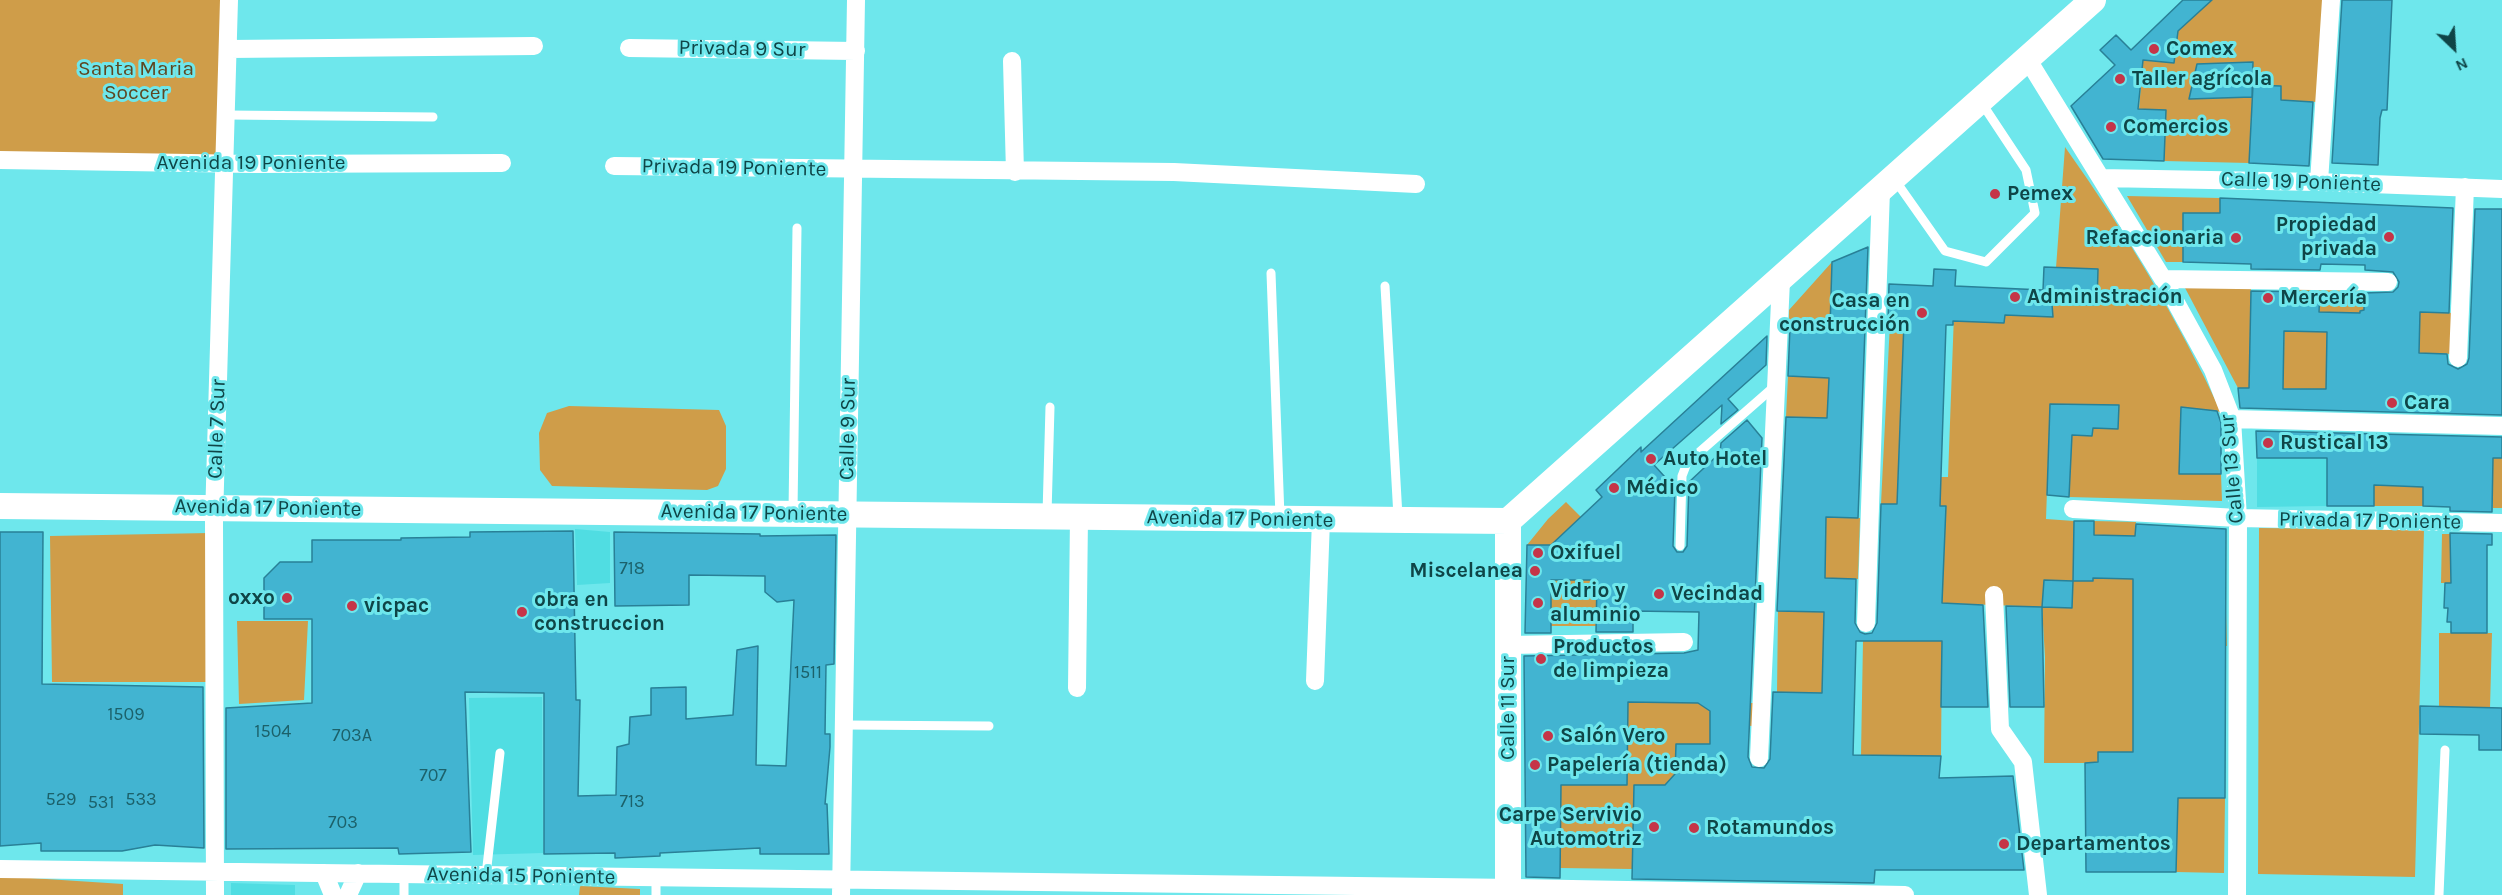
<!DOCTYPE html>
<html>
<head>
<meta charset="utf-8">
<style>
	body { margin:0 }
	#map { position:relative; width:2502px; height:895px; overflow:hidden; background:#6ee7ec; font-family:Karla,sans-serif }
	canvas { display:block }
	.north { position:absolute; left:2424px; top:18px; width:60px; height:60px; -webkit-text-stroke:4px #6ee7ec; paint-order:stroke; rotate:155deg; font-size:16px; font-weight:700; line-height:24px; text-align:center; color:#0f4547 }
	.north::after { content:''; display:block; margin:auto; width:21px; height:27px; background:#0f4547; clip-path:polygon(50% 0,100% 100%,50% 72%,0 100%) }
</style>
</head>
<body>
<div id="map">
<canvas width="2502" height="895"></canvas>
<div class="north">N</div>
</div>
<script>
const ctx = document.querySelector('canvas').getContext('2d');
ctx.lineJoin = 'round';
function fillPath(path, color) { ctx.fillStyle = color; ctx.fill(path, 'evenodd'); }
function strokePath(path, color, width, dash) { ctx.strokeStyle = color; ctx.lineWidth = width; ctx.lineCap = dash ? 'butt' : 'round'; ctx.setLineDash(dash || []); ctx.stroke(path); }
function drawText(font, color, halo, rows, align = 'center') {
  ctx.font = font + ' Karla,sans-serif'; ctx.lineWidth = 6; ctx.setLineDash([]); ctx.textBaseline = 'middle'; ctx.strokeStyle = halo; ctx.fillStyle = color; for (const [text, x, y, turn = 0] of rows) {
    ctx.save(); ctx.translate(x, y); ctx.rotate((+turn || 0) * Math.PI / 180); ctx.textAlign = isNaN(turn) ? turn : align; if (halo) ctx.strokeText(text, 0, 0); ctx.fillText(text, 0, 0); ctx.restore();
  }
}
fillPath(new Path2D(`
	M2257,458H2327V506L2257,507Z
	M575,529L610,532V583L577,585Z
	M542,697L543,853L473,855L469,698Z
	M231,883L295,885V895H231Z`), '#50dde2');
fillPath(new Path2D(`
	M0,0H227L226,164L0,160Z
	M2212,0H2323L2317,102L2296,101L2281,105V86L2263,85L2251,116L2249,163L2164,161L2166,110L2139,109L2143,60L2174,63L2180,3ZM2253,62L2252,97L2189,99L2197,64Z
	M2065,147C2125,231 2177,318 2221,412L2181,407L2179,474H2221L2222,501L2069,497L2072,435L2092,436L2093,428L2118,429V405L2050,404L2046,519L2074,521L2073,581H2093L2094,521L2136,522L2135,536L2103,535L2102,571L2134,579L2133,752H2099L2097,763H2044L2045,657L2042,607L1942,603L1945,506H1933L1934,477H1948L1955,287H1976L1975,319L1987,323H2004L2005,310H2013V316H2023V307L2053,308ZM2044,580L2073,581L2042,607Z
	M2127,196L2220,198V213H2183V262H2166Z
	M1832,262L1830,327H1789V310Z
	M2184,286H2251V310H2265V339L2250,340V355H2284L2285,287L2364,288V310L2360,311L2359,334H2364V344H2352V313L2328,312L2327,356L2385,357L2386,348H2396L2397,331H2403V318H2410V325H2419L2420,312L2455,313V354L2419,353L2414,357L2413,390L2238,388Z
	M1890,322H1904L1897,499L1907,505L1881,504Z
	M1788,376L1829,378L1827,419L1786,417Z
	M569,406L719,410L726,426V469L718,486L707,490L552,486L540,470L539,433L547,413Z
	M2374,457L2394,486H2407L2423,469V506H2374Z
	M2493,458H2502V508H2493Z
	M1566,502L1581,517L1571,545H1527L1548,519Z
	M1826,517L1860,518L1858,579L1825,578Z
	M2259,528L2424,530L2415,877L2258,874Z
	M209,533L208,682H52L50,536Z
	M2442,534H2461L2458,583H2441Z
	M1551,580H1597L1596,626H1551Z
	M1778,611L1824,612L1822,693L1777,692Z
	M2226,613L2227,646H2210L2225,798L2224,873L2176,872V850L2172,822H2178V798L2132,797L2187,614Z
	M237,621H308L304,700L239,704Z
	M2439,633H2492L2490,708L2439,707Z
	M1863,641H1942L1941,756L1861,755Z
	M1588,703H1754V726L1710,725V744H1676L1675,785H1634L1632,869L1560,868L1561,784L1628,769V720Z
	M0,876L123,884V895H0Z
	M580,886L640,889V895H579Z`), '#cf9d49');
const building = new Path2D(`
	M2183,0H2212L2178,31L2174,63L2143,60L2138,109L2166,110L2164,161L2103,159L2071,106L2115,65L2100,50L2116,35L2131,50Z
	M2342,0H2392L2387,110H2382L2380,118L2378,165L2332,163Z
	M2253,62L2252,97L2189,99L2197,64Z
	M2253,85L2281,86V100L2313,102L2309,166L2249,163Z
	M2220,198L2453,208L2449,313L2420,312L2419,353L2447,354L2448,364L2458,369L2467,364L2469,358L2475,209H2502V415L2240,408L2238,388H2249L2251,291L2320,292L2319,312L2360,313V311L2364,310V293L2393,292L2398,287L2399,282L2393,272L2365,270V265L2321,264L2320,270L2251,269V264L2183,262V213H2220ZM2284,331L2327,332L2326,389H2283Z
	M1868,247L1858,518L1826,517L1825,578L1856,579L1855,623L1860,632L1865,634L1872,633L1877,623L1881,504H1897L1904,322H1888L1889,284L1933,286L1934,269L1956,270L1955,286L2043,290L2044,267L2098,269L2097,305L2052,304L2053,317L2005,315L2004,323L1953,321V325H1946L1940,506H1946L1942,603L1983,605L1988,707H1941L1942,641H1856L1853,755L1941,756L1939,778L2013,776L2024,870H1875L1874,883L1632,879L1634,785H1665L1675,774L1676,744H1710V711L1698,703L1628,702L1627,785H1561L1560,878L1526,877L1524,656L1684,653L1698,650L1699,612L1633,611V632H1596L1597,580H1551V633H1525L1527,545H1551L1602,497L1596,490L1617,470L1641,447V452L1767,336L1766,365L1728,399L1738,410L1721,424L1722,405L1654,465L1675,488L1673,546L1677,552H1683L1687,546L1689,482L1720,453L1721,443L1747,420L1762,438L1748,757L1752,767L1764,768L1770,759L1773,692L1822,693L1824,612L1777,611L1786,417L1827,418L1829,378L1788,376L1790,327H1830L1832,262Z
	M2050,404L2119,405L2118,429L2093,428L2092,436L2072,435L2069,497L2047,495Z
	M2181,407L2217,411L2221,423V474H2179Z
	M2256,431L2502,437V458H2493L2492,512L2450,511V507L2423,506V487L2374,485V506H2327V458H2257Z
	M2074,521H2094V535L2135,536L2136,524L2226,529L2225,798H2178L2176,872H2086L2085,763L2098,762V752H2133V579L2093,578V581H2073Z
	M573,531L576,700H580L578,796L616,795L617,747L629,744L630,717L651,715V688L686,687V719L733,715L737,650L758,646L756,765L786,766L794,600L777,602L765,592V576L689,575V605L615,606L614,532L760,534V536L836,535L834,664L826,665L825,734H830V747L825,804H827L829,854H760V848L660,853V856L615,858V853L544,854V693L465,692L471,852L399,854L398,848L226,849V708L312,703V619H264V578L280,562H312V540H401V538L470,537V532Z
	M0,532H43L42,684L203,687L204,848L155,845L122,851H41V843L0,846Z
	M2450,533L2492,534V545H2487V633H2451V622H2447L2448,608H2444L2445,583H2451Z
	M2044,580L2073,581L2072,608L2042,607Z
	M2006,606L2042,607L2044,707H2010Z
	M2420,706L2502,708V750H2479V735L2420,734Z`);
fillPath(building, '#42b4d1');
strokePath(building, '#298097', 1.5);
strokePath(new Path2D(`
	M227,115L433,117
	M1895,180L1945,251L1986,262L2035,213L2026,170L1981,102
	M1271,273L1280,517
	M1385,286L1398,517
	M793,511L797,228
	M1047,514L1050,407
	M1680,546L1682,476L1687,463L1775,386
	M844,725L989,726
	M404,874V895
	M486,875L500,753
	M656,878V895
	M2439,895L2445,750`), '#fff', 9);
strokePath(new Path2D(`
	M629,48L856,51
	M229,49L534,46
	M2028,60L2163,279L2213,370L2232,419L2238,518L2237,895
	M1012,61L1015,172
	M0,160L253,164L502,163
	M614,166L1174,172L1416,184
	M2101,178L2319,182L2502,189
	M2319,182L2331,0
	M2163,279L2388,282
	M2458,358L2465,187
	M2232,419L2502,426
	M2073,509L2238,518L2502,523
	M1994,595L2000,729L2023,762L2038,895
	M1866,623L1881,190
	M1508,645L1684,642
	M1315,681L1321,520
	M1077,688L1079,517
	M1759,758L1781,280
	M0,869L1516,888L1905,895
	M324,873L333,895
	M215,895L214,519L229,0
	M348,895L358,873
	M841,895L856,0`), '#fff', 18);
strokePath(new Path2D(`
	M0,506L1508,521
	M1508,521L2093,0
	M1508,895V521`), '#fff', 26);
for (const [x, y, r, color] of [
	[2154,49,6,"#c53548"],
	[2120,79,6,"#c53548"],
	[2111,127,6,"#c53548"],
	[1995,194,6,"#c53548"],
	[2389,237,6,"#c53548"],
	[2236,238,6,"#c53548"],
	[2015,297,6,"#c53548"],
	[2268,298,6,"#c53548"],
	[1922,313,6,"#c53548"],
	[2392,403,6,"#c53548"],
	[2268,443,6,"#c53548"],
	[1651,459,6,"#c53548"],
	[1614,488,6,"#c53548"],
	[1538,553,6,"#c53548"],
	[1535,571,6,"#c53548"],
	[1659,594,6,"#c53548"],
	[287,598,6,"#c53548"],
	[1538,603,6,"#c53548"],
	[352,606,6,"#c53548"],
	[522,612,6,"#c53548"],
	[1541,659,6,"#c53548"],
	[1548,736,6,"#c53548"],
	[1535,765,6,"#c53548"],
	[1654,827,6,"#c53548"],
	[1694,828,6,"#c53548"],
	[2004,844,6,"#c53548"]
]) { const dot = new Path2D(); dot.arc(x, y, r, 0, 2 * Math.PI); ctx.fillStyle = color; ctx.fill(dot); strokePath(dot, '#6ee7ec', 2); }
drawText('18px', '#1c616a', null, [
	["718",632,569],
	["1511",808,673],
	["1509",126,715],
	["1504",273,732],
	["703A",352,736],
	["707",433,776],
	["529",61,800],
	["533",141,800],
	["713",632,802],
	["531",101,803],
	["703",343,823]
]);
drawText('21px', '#0f4547', '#6ee7ec', [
	["Privada 9 Sur",742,49,1],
	["Avenida 19 Poniente",251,163],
	["Privada 19 Poniente",734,168,1],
	["Calle 19 Poniente",2301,182,2],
	["Calle 7 Sur",217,429,-88],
	["Calle 9 Sur",848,429,-89],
	["Calle 13 Sur",2232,469,-95],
	["Avenida 17 Poniente",268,508,1],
	["Avenida 17 Poniente",754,513,1],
	["Avenida 17 Poniente",1240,519,1],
	["Privada 17 Poniente",2370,521,1],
	["Calle 11 Sur",1508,708,-90],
	["Avenida 15 Poniente",521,876,1]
]);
drawText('bold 21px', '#0f4547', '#6ee7ec', [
	["Comex",2166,49],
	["Taller agrícola",2132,79],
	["Comercios",2123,127],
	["Pemex",2007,194],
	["Propiedad",2377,225,"right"],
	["privada",2377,249,"right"],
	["Refaccionaria",2224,238,"right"],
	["Administración",2027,297],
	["Mercería",2280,298],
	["Casa en",1910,301,"right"],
	["construcción",1910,325,"right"],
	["Cara",2404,403],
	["Rustical 13",2280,443],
	["Auto Hotel",1663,459],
	["Médico",1626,488],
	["Oxifuel",1550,553],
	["Miscelanea",1523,571,"right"],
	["Vidrio y",1550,591],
	["aluminio",1550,615],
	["Vecindad",1671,594],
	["oxxo",275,598,"right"],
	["obra en",534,600],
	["construccion",534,624],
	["vicpac",364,606],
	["Productos",1553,647],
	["de limpieza",1553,671],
	["Salón Vero",1560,736],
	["Papelería (tienda)",1547,765],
	["Carpe Servivio",1642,815,"right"],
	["Automotriz",1642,839,"right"],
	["Rotamundos",1706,828],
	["Departamentos",2016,844]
], 'left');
drawText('21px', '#5e4722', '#6ee7ec', [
	["Santa Maria",136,69],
	["Soccer",136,93]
]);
</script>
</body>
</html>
